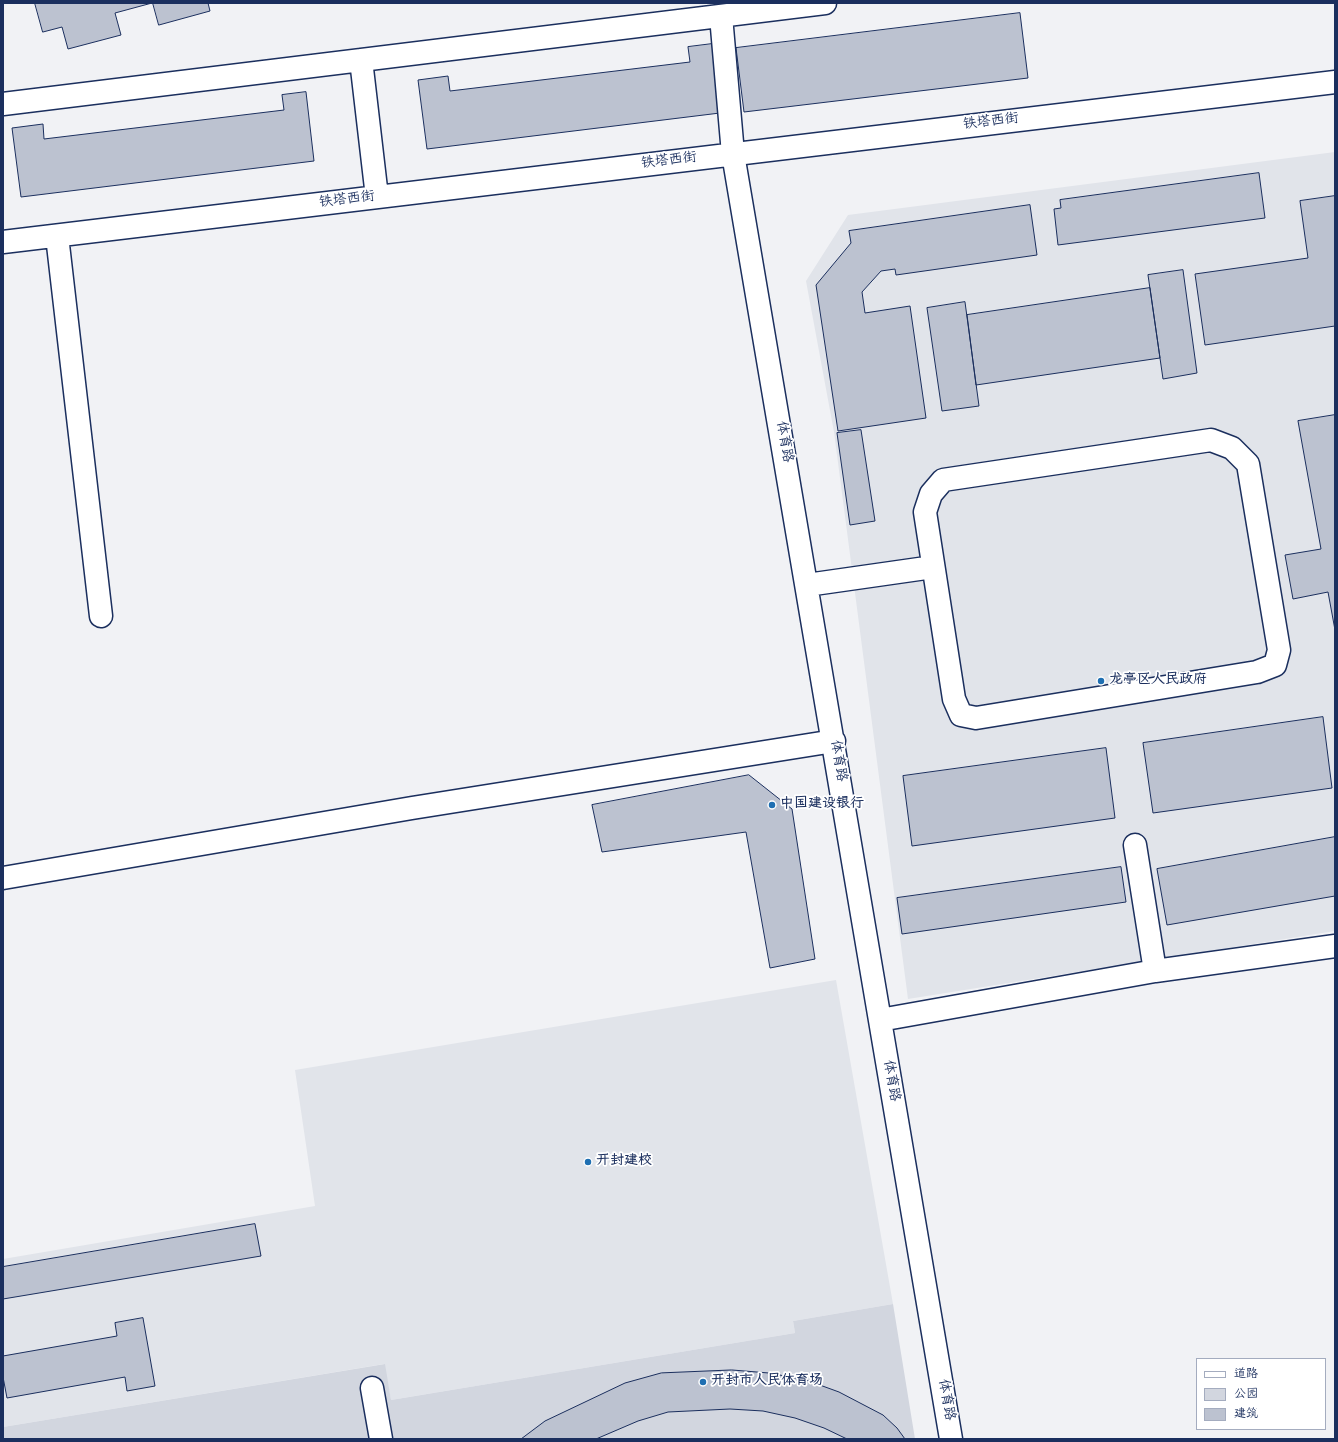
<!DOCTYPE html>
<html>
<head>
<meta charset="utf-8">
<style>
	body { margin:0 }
	#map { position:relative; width:1338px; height:1442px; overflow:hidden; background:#f1f2f5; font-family:Dekko,"LXGW WenKai TC",sans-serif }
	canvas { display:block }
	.frame { position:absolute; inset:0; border:4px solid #1b2f5e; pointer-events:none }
	.legend { position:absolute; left:1196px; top:1358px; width:130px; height:72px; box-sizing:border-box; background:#fff; border:1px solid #a4acbf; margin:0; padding:5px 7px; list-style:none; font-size:12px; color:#1b2f5e }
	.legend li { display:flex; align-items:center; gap:8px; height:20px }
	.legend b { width:20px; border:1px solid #a4acbf }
</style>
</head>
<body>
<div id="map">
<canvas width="1338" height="1442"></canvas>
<div class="frame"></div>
<ul class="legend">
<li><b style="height:5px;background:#fff"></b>道路</li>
<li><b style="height:11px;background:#d2d6df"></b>公园</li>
<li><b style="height:11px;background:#bcc2d0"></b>建筑</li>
</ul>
</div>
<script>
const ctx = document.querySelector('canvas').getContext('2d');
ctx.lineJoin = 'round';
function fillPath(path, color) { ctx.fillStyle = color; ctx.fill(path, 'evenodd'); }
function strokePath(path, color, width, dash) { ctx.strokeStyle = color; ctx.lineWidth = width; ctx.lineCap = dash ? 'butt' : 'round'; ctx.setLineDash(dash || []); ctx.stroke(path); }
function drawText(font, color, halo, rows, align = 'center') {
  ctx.font = font + ' Dekko,"LXGW WenKai TC",sans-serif'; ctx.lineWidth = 3.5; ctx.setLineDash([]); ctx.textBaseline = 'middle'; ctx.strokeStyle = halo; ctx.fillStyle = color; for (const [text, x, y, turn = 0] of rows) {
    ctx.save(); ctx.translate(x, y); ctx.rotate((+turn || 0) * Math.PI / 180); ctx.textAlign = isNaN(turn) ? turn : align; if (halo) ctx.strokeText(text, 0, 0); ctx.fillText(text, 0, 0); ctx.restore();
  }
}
fillPath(new Path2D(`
	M1335,152V931L908,999L834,432L806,281L848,215Z
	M836,980L893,1304L793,1321L795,1333L391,1400L384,1364L3,1427V1259L315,1206L295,1070Z`), '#e1e4ea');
fillPath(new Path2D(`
	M893,1304L915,1439H3V1427L385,1364L391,1400L795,1333L793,1321Z`), '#d2d6df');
const building = new Path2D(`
	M35,3H152L115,13L121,35L68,49L62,27L43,32Z
	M153,3H208L210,11L159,25Z
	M1020,13L1028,78L744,112L736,48Z
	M712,44L720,113L427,149L418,80L448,76L450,91L690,62L688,47Z
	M306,92L314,161L21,197L12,128L43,124L44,139L284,110L282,95Z
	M1259,173L1265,218L1058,245L1054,209L1061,208L1060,200Z
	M1335,196V326L1205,345L1195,274L1308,258L1300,201Z
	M1030,205L1037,255L896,275L895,269L881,271L862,292L865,313L910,306L926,418L838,431L816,285L851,243L849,231Z
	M1183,270L1197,373L1163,379L1148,275Z
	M1150,288L1160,358L976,385L967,315Z
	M965,302L979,406L942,411L927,308Z
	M1335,415V630L1328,592L1293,599L1285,555L1321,549L1298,421Z
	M861,430L875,521L850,525L837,433Z
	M1323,717L1332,788L1153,813L1143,743Z
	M1106,748L1115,818L912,846L903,776Z
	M749,775L792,809L815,959L770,968L746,832L602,852L592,805Z
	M1335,837V896L1167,925L1157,869Z
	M1121,867L1126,902L902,934L897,898Z
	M255,1224L261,1256L3,1299V1267Z
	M143,1318L155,1386L127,1391L125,1377L7,1398L3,1377V1356L117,1336L115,1323Z
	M732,1370L769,1373L806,1380L839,1392L883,1415L897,1428L905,1439H847L824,1428L795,1418L763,1411L730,1409L668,1412L638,1421L596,1439H521L545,1421L625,1383L661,1373Z`);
fillPath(building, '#bcc2d0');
strokePath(building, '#1b2f5e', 1);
const minor = new Path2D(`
	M721,16L733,154L951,1439
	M361,60L377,197
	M3,104L825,3
	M57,236L101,616
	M3,242L1335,82
	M1211,440L1232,448L1248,464L1279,650L1275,665L1257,672L976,718L961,715L954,699L925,512L931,494L943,480Z
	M807,585L933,567
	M1135,845L1155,971
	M3,878L412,808L834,741
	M880,1020L1155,971L1335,946
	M372,1388L381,1439`);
strokePath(minor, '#1b2f5e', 25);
strokePath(minor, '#fff', 22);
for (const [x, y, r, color] of [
	[1101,681,4,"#1f6fb2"],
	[772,805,4,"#1f6fb2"],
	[588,1162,4,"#1f6fb2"],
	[703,1382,4,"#1f6fb2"]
]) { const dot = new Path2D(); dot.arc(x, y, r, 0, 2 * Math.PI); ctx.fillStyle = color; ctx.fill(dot); strokePath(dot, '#fff', 1.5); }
drawText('14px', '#1b2f5e', '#fff', [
	["铁塔西街",991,123,-7],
	["铁塔西街",669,162,-7],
	["铁塔西街",347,201,-7],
	["体育路",783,442,80],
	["体育路",837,761,81],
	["体育路",890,1081,80],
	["体育路",945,1400,80]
]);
drawText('bold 14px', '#1b2f5e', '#fff', [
	["龙亭区人民政府",1109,681],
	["中国建设银行",780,805],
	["开封建校",596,1162],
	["开封市人民体育场",711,1382]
], 'left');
</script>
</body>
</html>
